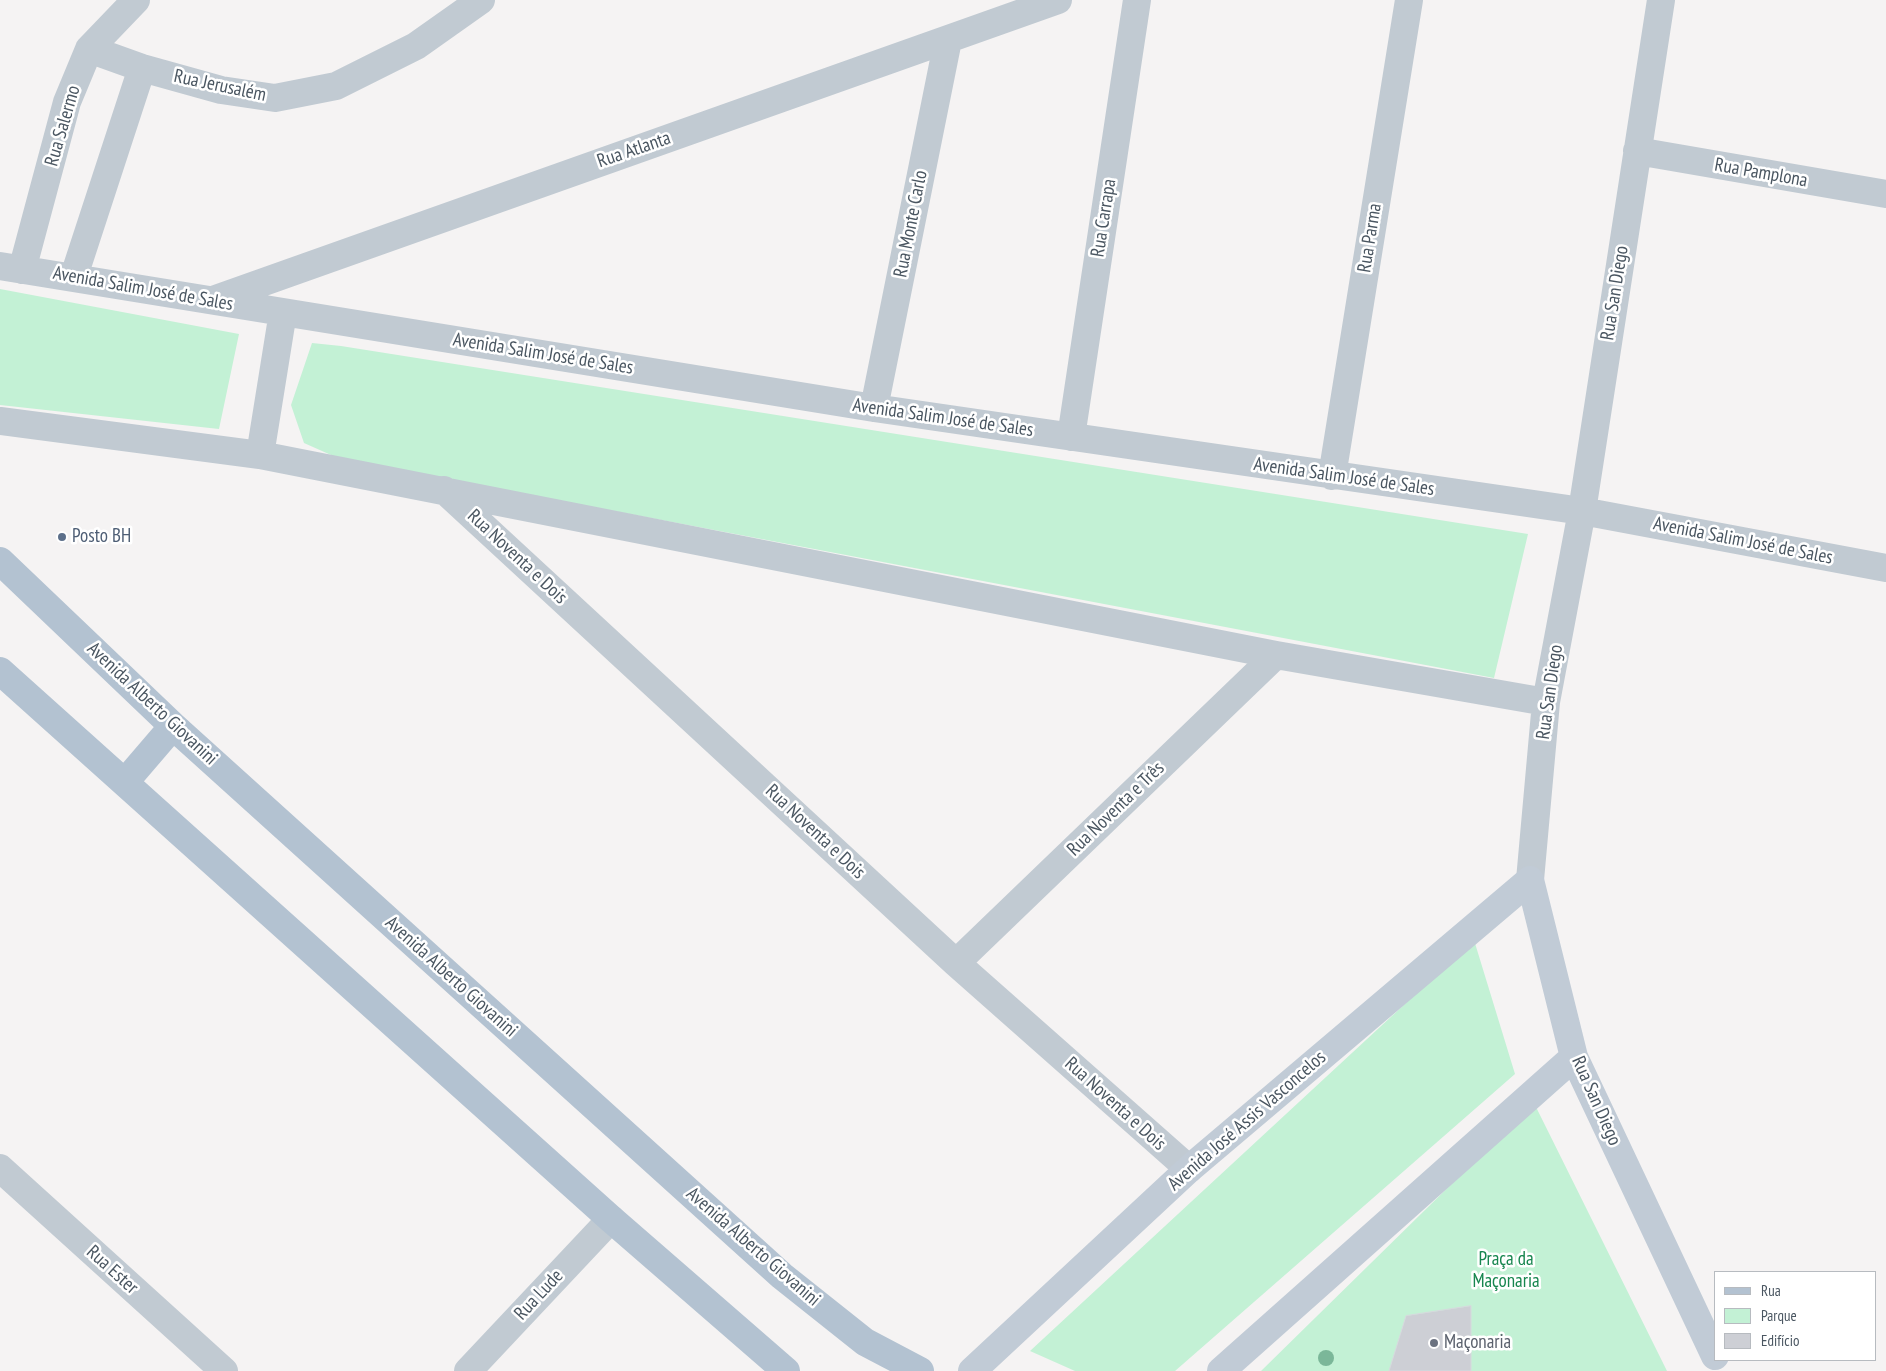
<!DOCTYPE html>
<html>
<head>
<meta charset="utf-8">
<style>
	body { margin:0 }
	#map { position:relative; width:1886px; height:1371px; overflow:hidden; background:#f5f3f3; font-family:"PT Sans Narrow",sans-serif }
	canvas { display:block }
	.legend { position:absolute; left:1714px; top:1271px; width:162px; height:90px; box-sizing:border-box; background:#fff; border:1px solid #b7bbc0; margin:0; padding:6px 9px; list-style:none; font-size:15px; color:#4a5661 }
	.legend li { display:flex; align-items:center; gap:10px; height:25px }
	.legend b { width:25px; border:1px solid #b7bbc0 }
</style>
</head>
<body>
<div id="map">
<canvas width="1886" height="1371"></canvas>
<ul class="legend">
<li><b style="height:6px;background:#b3c2d1"></b>Rua</li>
<li><b style="height:14px;background:#c3f1d5"></b>Parque</li>
<li><b style="height:14px;background:#cdcfd5"></b>Edifício</li>
</ul>
</div>
<script>
const ctx = document.querySelector('canvas').getContext('2d');
ctx.lineJoin = 'round';
function fillPath(path, color) { ctx.fillStyle = color; ctx.fill(path, 'evenodd'); }
function strokePath(path, color, width, dash) { ctx.strokeStyle = color; ctx.lineWidth = width; ctx.lineCap = dash ? 'butt' : 'round'; ctx.setLineDash(dash || []); ctx.stroke(path); }
function drawText(font, color, halo, rows, align = 'center') {
  ctx.font = font + ' "PT Sans Narrow",sans-serif'; ctx.lineWidth = 5; ctx.setLineDash([]); ctx.textBaseline = 'middle'; ctx.strokeStyle = halo; ctx.fillStyle = color; for (const [text, x, y, turn = 0] of rows) {
    ctx.save(); ctx.translate(x, y); ctx.rotate((+turn || 0) * Math.PI / 180); ctx.textAlign = isNaN(turn) ? turn : align; if (halo) ctx.strokeText(text, 0, 0); ctx.fillText(text, 0, 0); ctx.restore();
  }
}
fillPath(new Path2D(`
	M0,289L239,334L219,429L0,405Z
	M312,343L341,346L1528,534L1494,678L340,459L304,443L291,405Z
	M1474,940L1515,1074L1175,1371H1075L1030,1351Z
	M1534,1103L1667,1371H1261Z`), '#c3f1d5');
const building = new Path2D(`
	M1471,1306V1371H1389L1406,1316Z`);
fillPath(building, '#cdcfd5');
strokePath(building, '#d7d9de', 1);
strokePath(new Path2D(`
	M89,49L142,68L221,90L275,98L336,86L416,46L481,0
	M1637,151L1886,194
	M0,266L874,408L1582,511L1886,568
	M22,270L67,102L89,49L136,0
	M74,276L142,68
	M213,300L1058,0
	M874,408L948,40
	M0,421L260,455L1276,655L1546,702
	M1071,437L1137,0
	M260,455L283,312
	M1332,476L1409,0
	M444,490L956,963L1189,1169
	M1530,880L1546,702L1582,511L1661,0
	M956,963L1276,655
	M0,1168L224,1371
	M468,1371L611,1219`), '#c1cad2', 28);
strokePath(new Path2D(`
	M972,1371L1189,1169L1530,880L1574,1057L1715,1356
	M1221,1371L1574,1057`), '#c1cbd6', 28);
strokePath(new Path2D(`
	M0,561L173,726L782,1276L865,1342L920,1371
	M0,671L611,1219L786,1371
	M125,782L173,726`), '#b3c2d1', 28);
ctx.fillStyle = '#7bb799';
for (const [x, y] of [
	[1326,1358]
]) { ctx.beginPath(); ctx.arc(x, y, 8, 0, 2 * Math.PI); ctx.fill(); }
for (const [x, y, r, color] of [
	[62,537,5,"#5c6f8a"],
	[1434,1343,5,"#6b7280"]
]) { const dot = new Path2D(); dot.arc(x, y, r, 0, 2 * Math.PI); ctx.fillStyle = color; ctx.fill(dot); strokePath(dot, '#fff', 2); }
drawText('19px', '#4a5661', '#fff', [
	["Rua Jerusalém",220,86,12],
	["Rua Salermo",63,126,-74],
	["Rua Atlanta",634,150,-19],
	["Rua Pamplona",1761,173,10],
	["Rua Carrapa",1104,218,-81],
	["Rua Monte Carlo",911,224,-79],
	["Rua Parma",1370,238,-81],
	["Avenida Salim José de Sales",143,289,10],
	["Rua San Diego",1615,293,-81],
	["Avenida Salim José de Sales",543,354,9],
	["Avenida Salim José de Sales",943,418,8],
	["Avenida Salim José de Sales",1344,477,8],
	["Avenida Salim José de Sales",1743,541,11],
	["Rua Noventa e Dois",517,557,43],
	["Rua San Diego",1550,692,-82],
	["Avenida Alberto Giovanini",152,704,43],
	["Rua Noventa e Três",1116,809,-44],
	["Rua Noventa e Dois",815,832,43],
	["Avenida Alberto Giovanini",451,977,42],
	["Rua San Diego",1596,1101,66],
	["Rua Noventa e Dois",1115,1104,42],
	["Avenida José Assis Vasconcelos",1247,1121,-41],
	["Avenida Alberto Giovanini",753,1247,41],
	["Rua Ester",112,1270,42],
	["Rua Lude",539,1295,-47]
]);
drawText('19px', '#4e5e75', '#fff', [
	["Posto BH",72,537]
], 'left');
drawText('19px', '#17864f', '#fff', [
	["Praça da",1506,1260],
	["Maçonaria",1506,1282]
]);
drawText('19px', '#5b616d', '#fff', [
	["Maçonaria",1444,1343]
], 'left');
</script>
</body>
</html>
